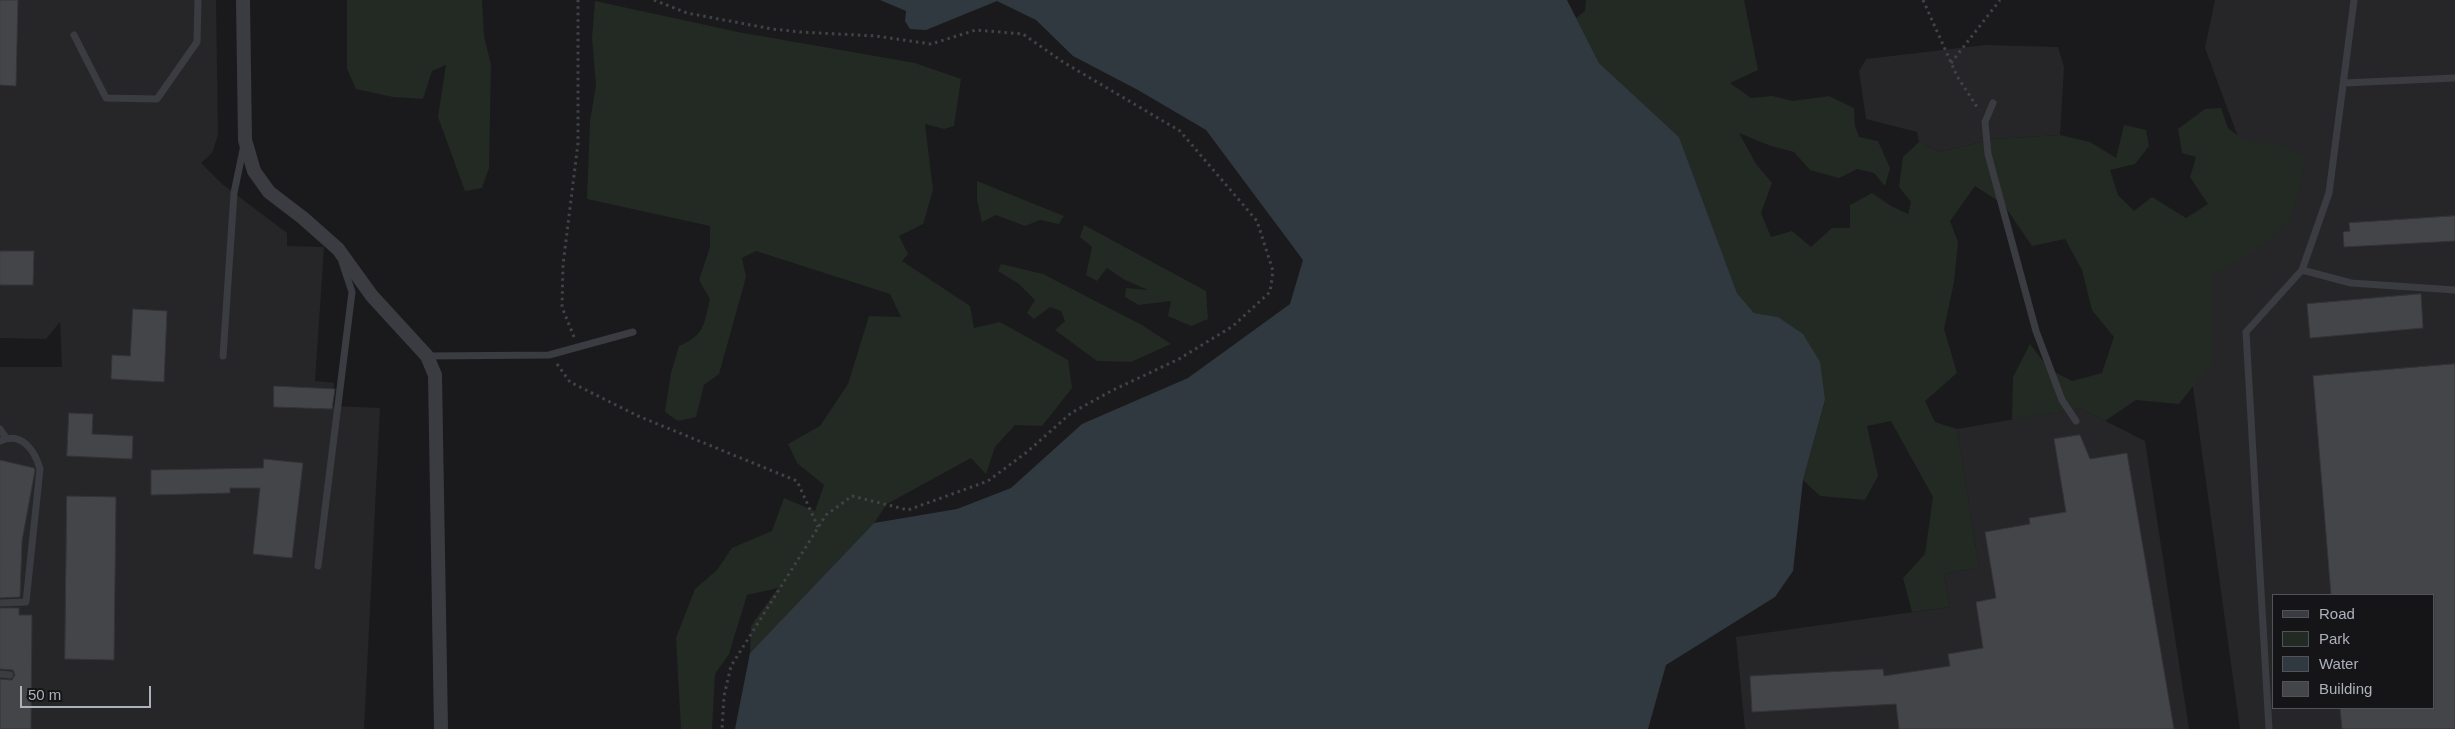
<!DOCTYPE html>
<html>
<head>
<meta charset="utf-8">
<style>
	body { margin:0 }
	#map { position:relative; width:2455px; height:729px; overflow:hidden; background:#1a1a1c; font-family:Helvetica,sans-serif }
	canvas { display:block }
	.legend { position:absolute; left:2272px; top:594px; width:162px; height:115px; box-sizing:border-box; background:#151517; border:1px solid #525359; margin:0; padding:6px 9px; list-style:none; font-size:15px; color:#adb1bb }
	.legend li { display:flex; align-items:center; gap:10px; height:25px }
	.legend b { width:25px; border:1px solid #525359 }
	.scale { position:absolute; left:20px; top:686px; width:131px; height:22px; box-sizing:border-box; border:2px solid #adb1bb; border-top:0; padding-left:6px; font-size:15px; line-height:18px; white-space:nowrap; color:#adb1bb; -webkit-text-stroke:4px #151517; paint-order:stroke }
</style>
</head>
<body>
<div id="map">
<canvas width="2455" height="729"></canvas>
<ul class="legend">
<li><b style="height:6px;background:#3b3c41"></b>Road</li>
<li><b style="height:14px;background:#222a23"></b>Park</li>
<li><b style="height:14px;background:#303940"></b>Water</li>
<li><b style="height:14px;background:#444549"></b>Building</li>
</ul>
<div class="scale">50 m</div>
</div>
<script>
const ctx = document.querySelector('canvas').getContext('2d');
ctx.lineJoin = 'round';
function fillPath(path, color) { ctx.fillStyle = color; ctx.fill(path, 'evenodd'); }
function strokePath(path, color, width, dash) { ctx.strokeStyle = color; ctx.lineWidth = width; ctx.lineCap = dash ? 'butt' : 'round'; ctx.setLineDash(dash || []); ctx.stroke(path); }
fillPath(new Path2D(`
	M0,0H216L218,135L212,153L201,163L222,184L287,233V246L324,247L315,381L334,383L333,406L380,408L364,729H0V367H62L60,322L46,339L0,338Z
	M2215,0H2455V729H2240L2174,249L2255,183L2205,48ZM2274,595H2434V708H2274Z
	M1985,45L2058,47L2064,67L2060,135L1993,139L1939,152L1919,142L1917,132L1866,119L1859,71L1866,59Z
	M2080,408L2145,441L2189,729H1745L1736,637L1949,607L1944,574L1979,567L1957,429Z`), '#262629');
fillPath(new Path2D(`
	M347,0H482L484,36L491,65L489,168L482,188L465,191L438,117L446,65L432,71L423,99L393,97L356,89L347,69Z
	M1586,0H1744L1758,70L1730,83L1751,98L1772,96L1793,101L1829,96L1854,108L1855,126L1859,137L1878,141L1890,168L1885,186L1874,173L1857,169L1839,178L1810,170L1794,152L1771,146L1739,133L1756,164L1772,183L1761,213L1771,237L1792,231L1811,247L1832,228H1850V205L1872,193L1891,206L1908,214L1911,202L1899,187L1903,157L1919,142L1939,152L1993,139L2060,135L2090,142L2116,158L2124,125L2146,130L2149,146L2135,164L2110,170L2118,195L2134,211L2152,197L2186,218L2208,204L2190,177L2196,157L2182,153L2178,129L2205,109L2221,108L2228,128L2246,142L2280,143L2306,159L2291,219L2267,243L2212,276L2213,361L2179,404L2136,400L2105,421L2080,408L2012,420L2013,377L2030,344L2049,369L2072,381L2102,373L2114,337L2092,310L2082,270L2065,239L2032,246L2004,205L1975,186L1950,221L1958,242L1954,282L1944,329L1957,373L1925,401L1935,422L1957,429L1979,567L1944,574L1949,607L1912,612L1903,578L1925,554L1933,497L1891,421L1867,426L1878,476L1865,500L1820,496L1803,480L1825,401L1778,317L1754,313L1737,293L1679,137L1599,63L1576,18L1585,11Z
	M595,1L738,32L915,63L961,79L954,126L944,129L925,124L933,190L923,224L899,236L908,254L902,261L970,306L974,328L1000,322L1068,360L1072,388L1042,426L1015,425L995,447L986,474L971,458L887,504L874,523L750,653L751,626L778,588L747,595L729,654L715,674L712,729H681L676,638L695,589L717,570L732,548L772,531L784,498L815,511L824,485L797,463L788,444L820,426L848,384L869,316L901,317L890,294L756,251L742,258L746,277L719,374L704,385L696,417L678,421L665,412L671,373L679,346C705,335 704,324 710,299L699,280L710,247V226L587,199L590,121L596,85L592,38Z
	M977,181L1064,216L1059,224L1040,220L1025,226L996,215L982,222L977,200Z
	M1084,225L1206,291L1208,319L1191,326L1168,316L1171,301L1139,305L1125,297L1126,288L1148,290L1125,280L1107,268L1097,281L1086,275L1092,247L1080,237Z
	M1001,264L1043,274L1142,325L1171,344L1131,362L1097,361L1055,330L1065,321L1061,311L1050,307L1034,319L1027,313L1035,300L1019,284L998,271Z`), '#222a23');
fillPath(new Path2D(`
	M880,0H1567L1599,63L1679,137L1737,293L1754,313L1778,317L1803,334L1820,362L1825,400L1803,480L1793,571L1775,597L1666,665L1648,729H735L750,653L874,523L957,509L1011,488L1082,424L1188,378L1290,304L1303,260L1206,130L1138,90L1073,56L1036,20L997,1L926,30L910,29L905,21L906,11Z`), '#303940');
const building = new Path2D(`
	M0,0H18L16,86L0,85Z
	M2455,216V241L2344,247L2343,232L2350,231L2349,223Z
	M0,251H34L33,285H0Z
	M2421,294L2423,328L2310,338L2307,304Z
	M133,309L167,311L164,382L111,379L112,355L130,356Z
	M2455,364V729H2342L2340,708H2434V595H2331L2313,376Z
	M274,386L335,389L332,409L274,407Z
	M69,413L93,414L92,434L133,436L132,459L67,456Z
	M2080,435L2090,459L2127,453L2174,729H1899L1896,704L1752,712L1750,676L1883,669L1884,676L1950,666L1948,654L1983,648L1976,602L1996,598L1985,532L2030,524L2029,518L2066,512L2054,439Z
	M264,459L303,463L292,558L253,554L260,488H230V493L151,495V470L263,468Z
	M0,460L34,468L35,470L22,541L20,597L0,598Z
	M67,496L116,497L114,660L65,659Z
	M0,608H19V615H32L31,729H0V679L12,680L15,675L13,670L0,669Z`);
fillPath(building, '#444549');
strokePath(building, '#343438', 1);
strokePath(new Path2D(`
	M654,0L687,13L772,29L800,32L876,36L931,44L976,30L1023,34L1063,62L1180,131L1257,221L1273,271L1270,292L1233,326L1179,359L1113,390L1071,413L1027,452L988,481L908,510L852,496L826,515L731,666L724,696L722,729
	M1923,0L1957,76L1979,110
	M1951,63L2000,0
	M574,337L562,307L563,265L578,143V0
	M557,364L570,382L638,416L797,481L818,527`), '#414348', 3, [2.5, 4]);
strokePath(new Path2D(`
	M74,35L106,98L157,99L197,42L198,0
	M2344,83L2455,78
	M1993,103L1985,122L1988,154L2036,331L2062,400L2076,421
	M2302,270L2351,283L2455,290
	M223,356L234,193L244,145
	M427,356L549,355L633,332
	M0,429L6,438
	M0,441C22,431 35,451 40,469L26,602L0,603
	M318,566L352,292L342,262
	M0,674L10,675
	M2269,729L2246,332L2302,270L2329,193L2354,0`), '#3b3c41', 7);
strokePath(new Path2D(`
	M243,0L245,140L254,171L269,192L303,218L338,249L372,296L427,356L435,375L441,729`), '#3b3c41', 14);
</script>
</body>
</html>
